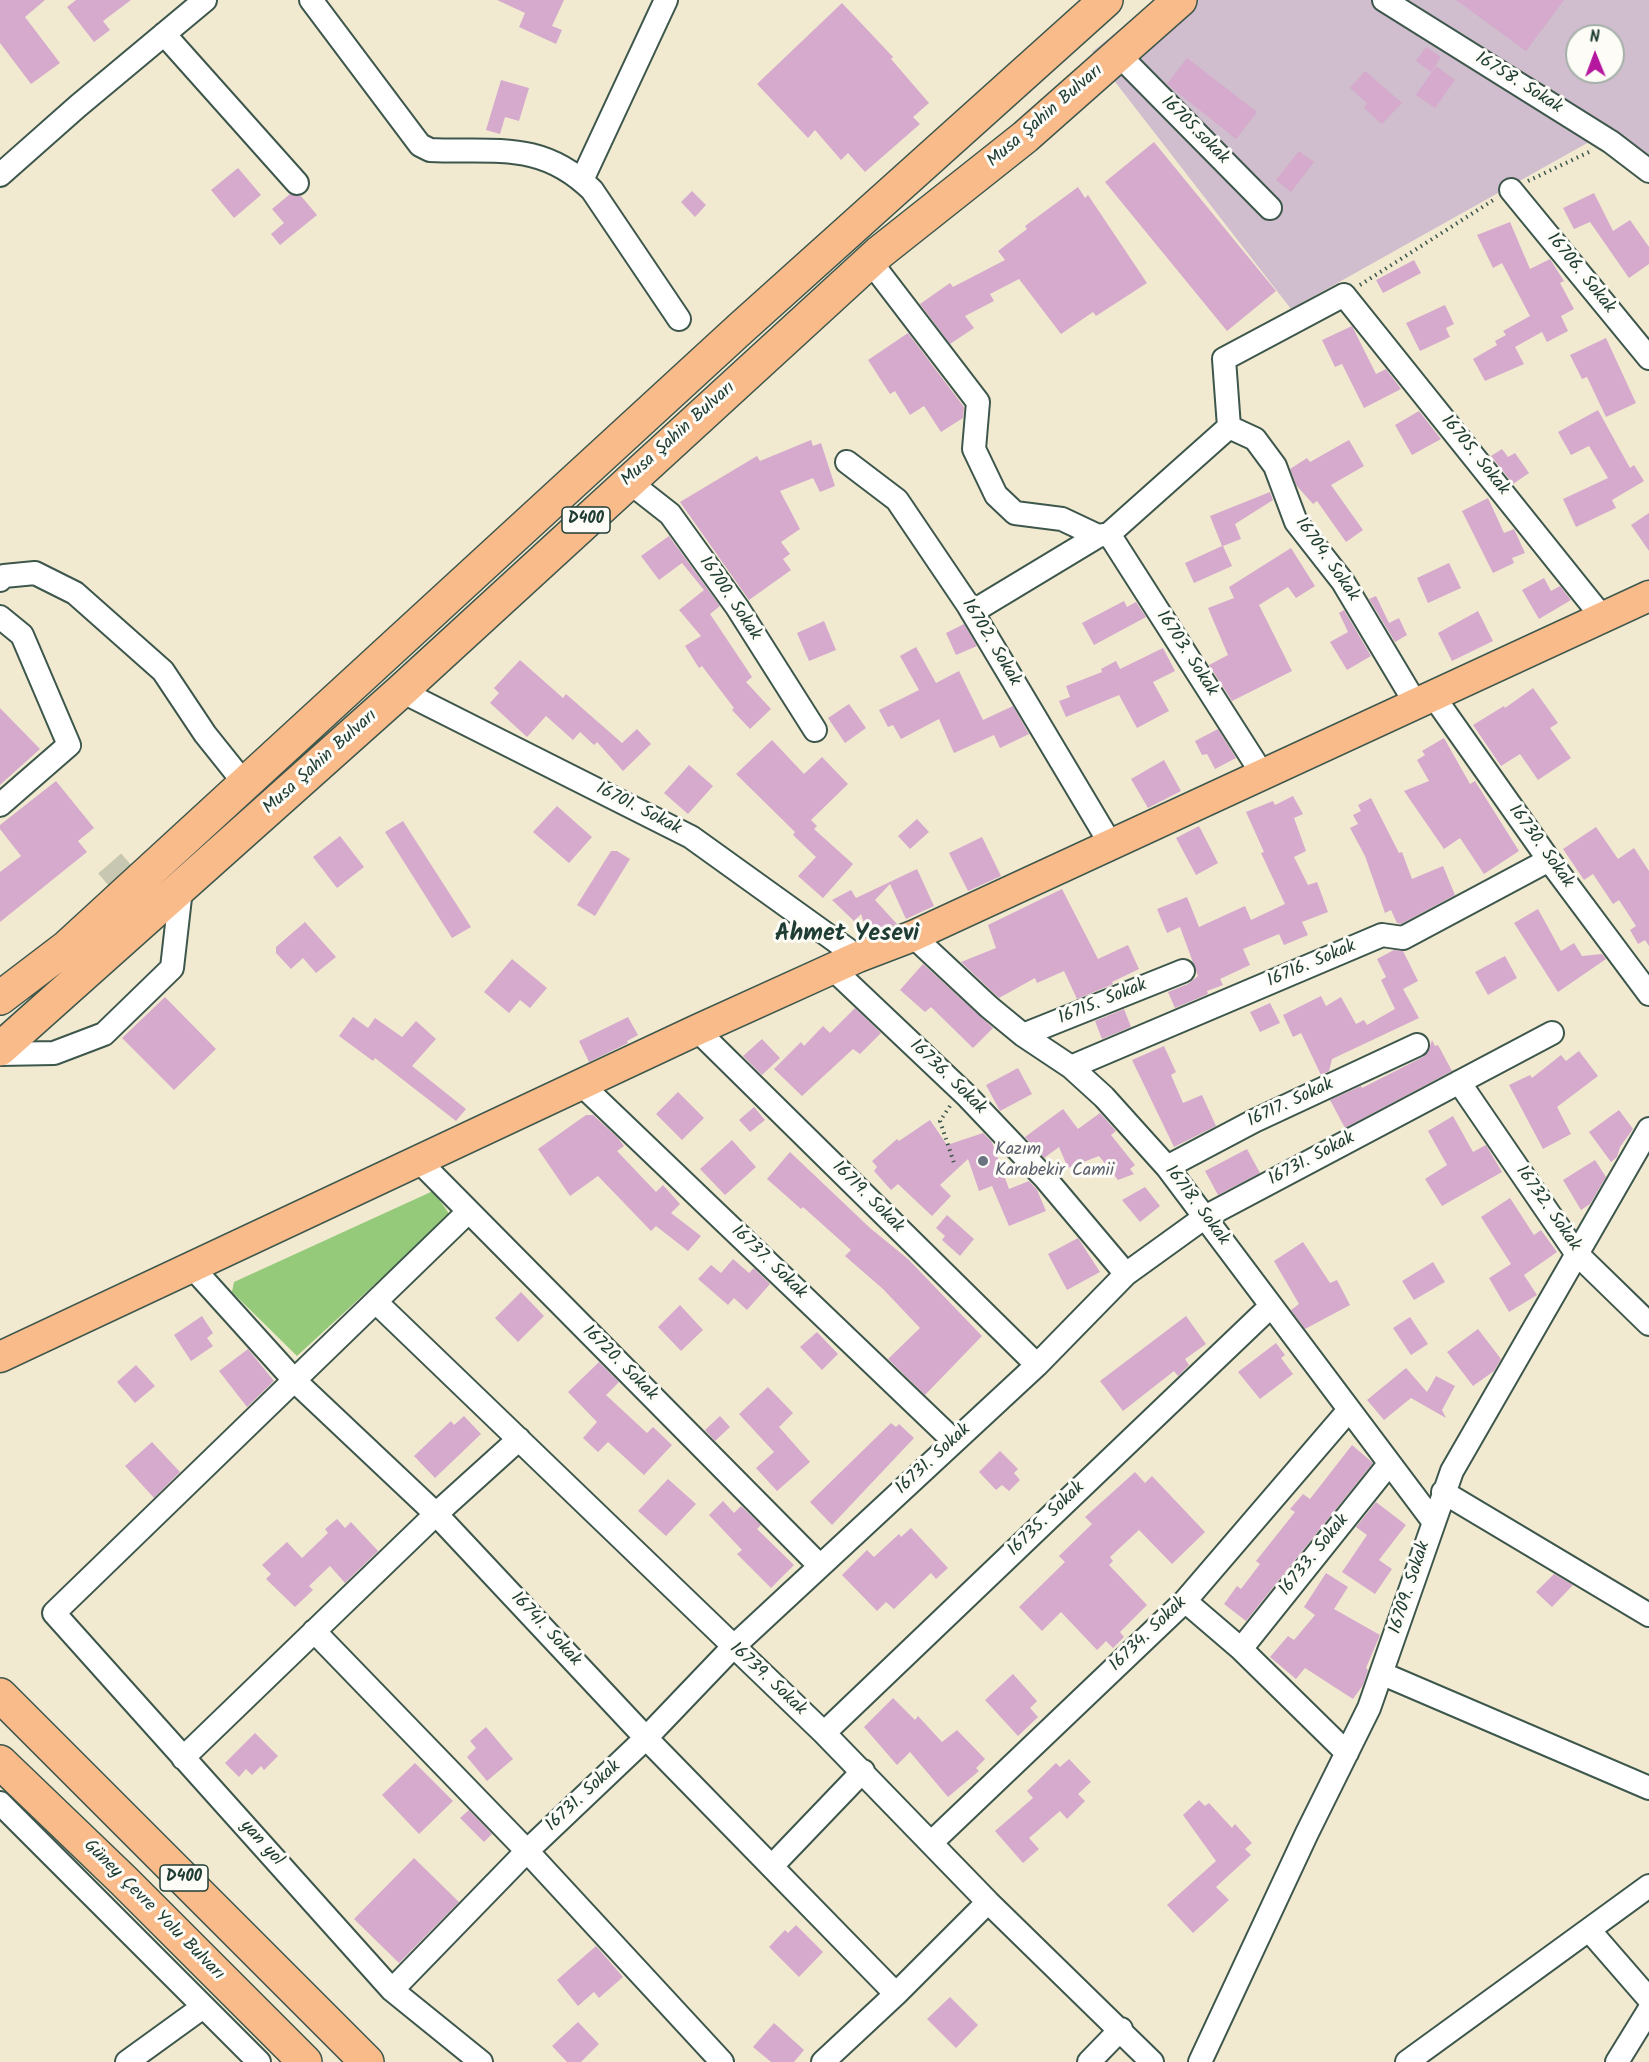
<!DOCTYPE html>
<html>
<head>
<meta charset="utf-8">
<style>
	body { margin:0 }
	#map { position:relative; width:1649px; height:2062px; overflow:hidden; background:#f1ead1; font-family:Kalam,sans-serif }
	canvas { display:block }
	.north { position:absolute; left:1565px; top:24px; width:60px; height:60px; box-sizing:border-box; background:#fdfcf7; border:2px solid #a4b0a9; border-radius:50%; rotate:359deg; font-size:16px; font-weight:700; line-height:24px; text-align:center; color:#1f3d34 }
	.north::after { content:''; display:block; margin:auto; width:21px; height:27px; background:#b5179e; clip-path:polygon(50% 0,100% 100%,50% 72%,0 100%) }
</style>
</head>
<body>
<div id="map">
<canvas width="1649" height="2062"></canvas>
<div class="north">N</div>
</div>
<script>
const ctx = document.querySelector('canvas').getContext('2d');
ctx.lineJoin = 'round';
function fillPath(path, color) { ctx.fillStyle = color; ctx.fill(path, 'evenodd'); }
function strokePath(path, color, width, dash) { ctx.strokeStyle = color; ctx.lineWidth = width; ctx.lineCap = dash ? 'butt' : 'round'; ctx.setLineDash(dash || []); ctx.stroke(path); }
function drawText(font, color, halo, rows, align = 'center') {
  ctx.font = font + ' Kalam,sans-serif'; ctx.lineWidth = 6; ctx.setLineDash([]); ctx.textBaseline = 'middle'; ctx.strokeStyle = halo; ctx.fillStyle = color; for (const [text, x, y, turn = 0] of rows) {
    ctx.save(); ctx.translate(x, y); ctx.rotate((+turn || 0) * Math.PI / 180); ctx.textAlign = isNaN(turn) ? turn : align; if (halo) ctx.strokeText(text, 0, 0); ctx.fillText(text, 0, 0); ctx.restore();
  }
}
fillPath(new Path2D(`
	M1156,0H1649V159L1614,128L1291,309L1092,52ZM1577,36H1613V72H1577Z`), '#d0bdcd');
fillPath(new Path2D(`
	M433,1191L450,1215L297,1356L232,1292L234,1282Z`), '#95ca7b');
fillPath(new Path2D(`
	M0,0H45L25,17L60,63L31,84L0,43Z
	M76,0H131L103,21L110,30L94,42L67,7Z
	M497,0H564L552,26L562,30L556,44L519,27L525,13Z
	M1456,0H1564L1526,51Z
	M842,3L893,57L891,59L929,103L913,117L920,124L865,172L848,153L841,160L815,130L808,138L757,84Z
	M1426,47L1441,57L1431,72L1416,61Z
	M1187,58L1257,112L1236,139L1167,84Z
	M1436,66L1455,80L1435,108L1416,95Z
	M1365,71L1402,103L1382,124L1364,108L1367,103L1350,88Z
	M501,80L529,88L519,121L505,117L500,134L486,130Z
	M1154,142L1276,291L1227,331L1105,182Z
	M1299,151L1314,162L1291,192L1276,180Z
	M238,168L261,195L234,218L211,190Z
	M1078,187L1085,198L1088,195L1147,283L1096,316L1093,312L1061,334L1019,279L990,294L994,301L965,316L974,328L950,344L920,304L950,283L953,287L1005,260L998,251L1027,229L1025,226Z
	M692,191L706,205L695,217L681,202Z
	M1594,193L1613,231L1630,220L1649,247V264L1629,278L1590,222L1574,229L1563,208Z
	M290,194L301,196L317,215L280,245L271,234L284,223L272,209Z
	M1510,222L1530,269L1550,259L1564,281L1560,283L1574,309L1561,316L1568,331L1547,342L1542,332L1515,347L1524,364L1485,381L1473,359L1497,345L1495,341L1506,335L1503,331L1530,316L1502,263L1493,268L1477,235Z
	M1414,260L1421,273L1383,293L1376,280Z
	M1445,305L1454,324L1446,328L1450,337L1420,351L1406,323Z
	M1352,326L1376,374L1386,369L1401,389L1364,408L1342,364L1335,367L1322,340Z
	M908,333L964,407L963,418L941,432L924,406L910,415L895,391L890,394L868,360Z
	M1606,338L1636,403L1606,417L1587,377L1582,379L1570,355Z
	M1598,410L1630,468L1634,465L1644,481L1612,500L1616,508L1576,527L1563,499L1608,478L1589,446L1571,455L1558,432Z
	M1419,411L1441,439L1412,455L1395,425Z
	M811,440L813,446L821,443L835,486L820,492L813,478L780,491L800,529L781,542L790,554L783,559L791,570L749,600L680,502L757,456L760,461Z
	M1349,440L1364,466L1331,485L1363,530L1346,542L1317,501L1313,504L1296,485L1290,469L1307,458L1310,462Z
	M1502,449L1508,457L1515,453L1529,473L1513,484L1491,456Z
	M1270,492L1273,500L1235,524L1241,539L1223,546L1232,566L1194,583L1185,563L1222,546L1210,516Z
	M1488,498L1504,533L1514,529L1525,553L1512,558L1514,563L1493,573L1462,511Z
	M1649,513V551L1631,525Z
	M669,536L720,606L710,614L752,677L746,682L771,709L750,729L732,710L734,708L702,666L699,668L685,646L701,636L679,610L704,590L682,563L659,580L641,556Z
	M1291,548L1315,586L1296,598L1288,587L1259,605L1292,671L1232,701L1209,665L1228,655L1208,608L1234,598L1229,587Z
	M1449,563L1461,588L1428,603L1417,578Z
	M1544,578L1551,591L1560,586L1571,600L1539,619L1522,590Z
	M1376,596L1389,623L1399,618L1407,635L1395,642L1369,599Z
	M1124,601L1127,607L1136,602L1146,617L1094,645L1082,623Z
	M1344,610L1371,656L1347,670L1330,642L1348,632L1339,613Z
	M1478,611L1493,641L1452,661L1438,633Z
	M824,621L836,650L809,661L797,633Z
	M964,624L977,646L956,655L946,633Z
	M916,647L936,683L959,671L983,720L1013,706L1029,734L1000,748L994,735L954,753L939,719L901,739L893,725L888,727L879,710L919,690L900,656Z
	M1163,648L1175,671L1153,682L1169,711L1137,728L1119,695L1066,717L1059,701L1070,697L1066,686L1102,672L1101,669L1116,661L1120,669Z
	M520,660L563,698L566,694L622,743L637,729L651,744L623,771L597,742L594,745L580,732L573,740L546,716L527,737L490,703L499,693L494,688Z
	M1533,688L1558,723L1550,728L1571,758L1538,780L1520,754L1501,766L1473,725L1504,706L1505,708Z
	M849,704L866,728L845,743L828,718Z
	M0,708L40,749L0,785Z
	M1218,729L1236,758L1215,769L1207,754L1202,755L1195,741Z
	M1444,738L1470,784L1475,781L1519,851L1484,874L1460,838L1444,849L1404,791L1429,781L1417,760L1425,755L1422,751Z
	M772,740L804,774L822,757L848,784L811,820L817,826L814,829L853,864L823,898L798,876L816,857L793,835L795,832L736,774Z
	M1164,760L1181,791L1148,808L1131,779Z
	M689,765L713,786L688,814L664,793Z
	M56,781L94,828L78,841L87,852L0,922V872L21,856L0,829V825Z
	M1293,796L1303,814L1294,818L1306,851L1294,857L1308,885L1317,882L1328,912L1302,922L1308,935L1284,945L1279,934L1243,949L1250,965L1220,979L1223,985L1207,991L1208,994L1175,1008L1168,992L1188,984L1198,976L1180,927L1167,933L1157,909L1187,897L1199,927L1245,906L1251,920L1285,904L1261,853L1264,852L1246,812L1273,801L1275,805Z
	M1371,798L1399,853L1402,852L1412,879L1443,866L1455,895L1401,924L1397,923L1391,910L1385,913L1365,856L1350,828L1358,824L1353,815L1361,811L1358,805Z
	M557,806L592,837L569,863L533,832Z
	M917,819L929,832L910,849L898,836Z
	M403,821L471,927L452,938L385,832Z
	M1199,826L1218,863L1196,875L1176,838Z
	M1596,827L1618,859L1634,848L1649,871V946L1645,940L1638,944L1630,930L1636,926L1619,900L1613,904L1593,874L1584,880L1563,849Z
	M340,836L364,867L337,888L313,857Z
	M982,837L1001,876L968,891L949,853Z
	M611,851H617L630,859L595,916L577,905Z
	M917,869L934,906L906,919L890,884L875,900L897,924L868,935L861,914L854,921L832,900L851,890L856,898Z
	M1062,889L1098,959L1128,945L1139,969L1112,982L1113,984L1077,999L1064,971L1037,983L1035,978L999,998L961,962L996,948L988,925Z
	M1538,909L1561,951L1574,943L1582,956L1602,954L1606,959L1558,992L1514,923Z
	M305,922L336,957L316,973L303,958L291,969L276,953V947Z
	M1394,950L1403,951L1418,981L1403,989L1419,1018L1332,1059L1329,1071L1321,1075L1301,1033L1293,1037L1283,1015L1321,996L1326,1006L1341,997L1356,1024L1364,1020L1367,1025L1395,1009L1381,980L1386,977L1377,959Z
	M1505,956L1517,978L1488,995L1475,972Z
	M512,959L547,988L530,1008L520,1000L509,1013L484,992Z
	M923,964L993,1028L973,1048L931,1007L925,1012L900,990Z
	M165,997L216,1049L174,1090L122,1038Z
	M1270,1003L1280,1023L1260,1032L1250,1012Z
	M855,1008L881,1033L860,1054L853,1049L802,1096L774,1069L801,1042L804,1046L823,1026L830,1033Z
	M1124,1009L1131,1027L1102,1039L1095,1021Z
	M353,1017L368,1028L375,1018L402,1037L416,1021L436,1039L412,1066L466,1109L456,1121L375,1058L373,1061L339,1036Z
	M628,1017L638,1035L627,1041L628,1043L589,1062L579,1041Z
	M762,1039L780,1058L762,1075L743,1056Z
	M1432,1040L1435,1046L1438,1045L1452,1071L1345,1128L1330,1100L1361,1086L1362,1088L1423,1057L1428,1052Z
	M1164,1046L1176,1072L1171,1075L1183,1103L1202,1095L1216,1126L1174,1147L1132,1060Z
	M1579,1051L1598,1076L1557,1107L1571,1134L1543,1149L1509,1085L1530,1075L1532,1078L1561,1055L1566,1061Z
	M1018,1068L1032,1094L1000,1111L986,1085Z
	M678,1092L704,1118L682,1140L656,1114Z
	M754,1107L765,1120L750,1132L739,1120Z
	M1063,1109L1078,1129L1100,1113L1116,1131L1111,1135L1135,1165L1130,1169L1134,1174L1118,1180L1099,1156L1068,1168L1059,1147L1044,1158L1025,1137Z
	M1619,1110L1633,1129L1620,1147L1617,1157L1611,1162L1589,1132Z
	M586,1115H593L618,1138L624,1146L617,1151L656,1192L663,1185L680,1204L671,1213L701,1236L688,1251L656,1226L651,1231L598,1176L570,1196L538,1149Z
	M1453,1116L1473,1152L1486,1145L1502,1172L1442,1206L1425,1179L1447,1165L1428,1131Z
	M930,1120L947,1145L983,1133L992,1142L1009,1189L1029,1181L1037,1190L1046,1211L1009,1226L992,1186L979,1191L968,1159L940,1185L951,1196L932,1216L898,1184L891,1190L874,1171L877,1167L872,1161L897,1139L899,1141Z
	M732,1140L756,1167L725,1195L700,1169Z
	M1247,1149L1260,1173L1218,1195L1205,1171Z
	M790,1152L870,1228L908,1259L982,1336L925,1395L888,1359L920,1328L883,1289L845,1256L851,1250L803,1207L801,1209L767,1179Z
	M1595,1160L1606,1177L1590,1204L1581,1210L1563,1180Z
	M1145,1187L1160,1206L1140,1222L1122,1200Z
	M1510,1198L1534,1235L1541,1230L1557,1252L1524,1275L1537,1295L1509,1312L1489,1278L1511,1264L1481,1217Z
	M947,1215L974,1239L960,1256L942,1240L945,1236L936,1228Z
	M1078,1238L1100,1272L1067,1290L1048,1254Z
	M1303,1242L1330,1283L1337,1280L1350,1305L1305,1329L1291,1310L1299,1304L1274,1261Z
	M733,1259L749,1273L754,1268L770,1284L747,1310L734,1298L728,1305L698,1279L711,1265L721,1273Z
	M1433,1262L1445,1282L1414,1300L1402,1281Z
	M521,1292L544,1316L518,1342L495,1318Z
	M680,1305L703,1330L681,1351L658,1327Z
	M202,1316L213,1333L207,1338L213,1346L191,1361L174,1335Z
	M1186,1316L1206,1344L1185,1359L1189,1365L1178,1376L1174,1371L1123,1411L1100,1381Z
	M1410,1317L1428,1344L1411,1355L1393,1328Z
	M1478,1329L1501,1359L1494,1371L1473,1386L1447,1352Z
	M817,1332L838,1354L822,1370L800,1347Z
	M1276,1343L1285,1355L1281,1358L1293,1374L1260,1399L1238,1372Z
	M248,1349L274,1381L247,1407L219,1371Z
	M599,1362L619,1382L606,1395L647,1433L653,1427L672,1445L644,1475L608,1442L598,1452L583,1438L597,1422L568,1392Z
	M136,1365L155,1386L135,1403L117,1382Z
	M1406,1368L1427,1392L1436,1376L1455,1386L1442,1410L1446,1418L1411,1398L1384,1420L1367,1400Z
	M768,1387L793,1413L779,1427L810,1462L777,1491L756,1468L774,1452L739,1414Z
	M464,1416L481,1434L435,1478L414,1456L451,1421L454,1425Z
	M720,1416L730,1427L715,1441L705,1430Z
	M891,1423L896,1427L899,1424L914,1438L832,1525L810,1502Z
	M152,1442L180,1472L154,1498L125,1466Z
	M1352,1445L1373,1463L1246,1621L1224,1604L1237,1586L1241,1589L1260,1564L1256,1561L1295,1512L1290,1509L1303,1494L1310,1499Z
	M1000,1451L1018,1469L1014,1473L1020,1480L1009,1491L1002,1485L996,1490L979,1472Z
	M1135,1472L1145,1483L1152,1476L1205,1532L1172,1564L1139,1530L1110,1557L1113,1561L1109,1565L1147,1605L1120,1632L1124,1637L1113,1648L1106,1641L1097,1650L1061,1612L1042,1631L1019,1607L1065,1562L1059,1556L1092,1524L1085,1517Z
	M668,1479L696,1504L666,1536L638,1511Z
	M723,1501L734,1513L741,1506L761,1525L757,1529L794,1565L771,1588L737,1554L742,1550L709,1515Z
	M1376,1502L1406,1525L1379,1560L1392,1569L1375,1594L1342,1572L1367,1535L1356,1527Z
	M337,1519L345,1528L351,1522L378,1551L345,1583L330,1566L309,1586L313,1590L295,1607L266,1579L271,1574L262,1565L287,1542L302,1558L328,1533L325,1529Z
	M911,1528L948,1568L936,1579L931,1573L894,1609L886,1602L877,1611L842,1575L867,1550L874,1557L899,1534L901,1537Z
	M1326,1573L1348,1587L1334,1609L1380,1635L1366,1668L1368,1670L1363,1685L1353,1699L1305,1668L1296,1679L1270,1657L1288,1636L1294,1640L1315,1615L1304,1607Z
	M1554,1574L1573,1585L1552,1607L1536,1592Z
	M1013,1674L1037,1701L1030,1708L1038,1717L1018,1736L985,1700Z
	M893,1698L915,1720L918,1716L942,1742L957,1730L985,1759L976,1768L979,1771L948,1797L910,1752L897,1765L864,1727Z
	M486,1727L513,1759L487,1781L467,1757L476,1748L470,1741Z
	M255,1733L278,1756L264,1770L261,1766L252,1775L246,1769L239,1777L225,1763Z
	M1069,1759L1091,1782L1078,1794L1085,1801L1067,1819L1060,1811L1029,1838L1039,1849L1023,1863L995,1831L1033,1798L1027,1791L1056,1763L1060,1767Z
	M415,1763L453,1801L419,1834L382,1795Z
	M1199,1800L1205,1806L1209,1803L1232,1828L1235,1824L1252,1843L1245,1849L1251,1855L1216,1887L1229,1900L1193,1933L1167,1905L1216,1861L1183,1815Z
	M469,1810L492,1834L484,1842L460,1818Z
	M414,1858L459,1902L399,1963L354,1919Z
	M796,1925L823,1952L799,1977L769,1947L785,1930L788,1933Z
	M596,1946L623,1977L599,1998L594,1992L578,2006L557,1980Z
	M950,1997L978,2025L956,2048L927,2019Z
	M578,2022L599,2044L581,2062H567L552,2046Z
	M774,2023L804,2050L794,2062H771L753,2047Z`), '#d5aacc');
strokePath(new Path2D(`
	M109,886L132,866`), '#c7c7b2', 33, [33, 16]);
const minor = new Path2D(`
	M311,0L420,145L430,150C494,153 541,140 592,190L679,319
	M1384,0L1611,142L1649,171
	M164,34L297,183
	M1118,54L1270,208
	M0,175L78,106L205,0
	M582,180L666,0
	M1511,190L1649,358
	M870,261L978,402L974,449L996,495L1015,513L1062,519L1098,536
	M1229,427L1255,439L1275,466L1296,522L1343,582L1416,704
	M847,462L897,500L968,605L1110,843
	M628,481L670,514L737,607L815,730
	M1109,534L1263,775
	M0,580L4,576L35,573L75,593L163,671L205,734L245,784
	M972,612L1098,536L1109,534L1229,427L1224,359L1344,295L1603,618
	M0,617L22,635L69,745L0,805
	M401,691L691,837L858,957
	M1434,697L1549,860L1649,994
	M913,936L989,1007L1023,1035L1071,1067L1104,1097L1167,1167L1433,1521
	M833,969L966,1095L1045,1178L1126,1274
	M697,1030L1037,1365
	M1023,1035L1183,971
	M0,1054L54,1053L104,1034L172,968L181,889
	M1071,1067L1382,935L1403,938L1549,860
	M1459,1082L1576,1253L1649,1324
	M583,1086L954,1441
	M419,1161L820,1566
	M1167,1167L1254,1121L1417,1045
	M467,1213L54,1613L392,1990L481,2062
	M192,1267L295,1381L436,1514L646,1738L896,1994
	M377,1303L824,1733L988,1902L1152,2062
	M1443,1492L1649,1615
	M1185,1601L1241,1649L1347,1753
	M314,1631L527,1851L722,2062
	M1241,1649L1389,1464
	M1383,1674L1649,1788
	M824,1733L1270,1307
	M183,1758L436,1514L519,1439
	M0,1803L259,2062
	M932,1842L1185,1601L1349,1410
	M772,1866L863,1771
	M1589,1930L1649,1999
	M392,1990L527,1851L646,1738L733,1647L1037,1365L1126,1274L1205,1217L1552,1033
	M127,2062L203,2007
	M823,2062L896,1994L988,1902
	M1089,2062L1121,2029
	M1200,2062L1307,1833L1369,1708L1452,1471L1649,1129
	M1407,2062L1649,1886
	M1617,2062L1649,2010`);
const major = new Path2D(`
	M0,1357L697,1030L858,957L913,936L1649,596`);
const highway = new Path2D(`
	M0,998L67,947L741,328L1106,0
	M0,1049L401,691L880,252L1025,137L1180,0
	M0,1695L367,2062
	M0,1762L124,1881L305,2062`);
strokePath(minor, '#3e574c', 26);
strokePath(major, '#3e574c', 33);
strokePath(highway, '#3e574c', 36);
strokePath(new Path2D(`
	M1528,181L1589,152
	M1360,285L1495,199
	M950,1106L940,1121L954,1163`), '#3e574c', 4, [1.5, 4.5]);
strokePath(minor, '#fff', 22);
strokePath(major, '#fabb8b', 30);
strokePath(highway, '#fabb8b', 33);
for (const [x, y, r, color] of [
	[983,1161,6,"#6b7280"]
]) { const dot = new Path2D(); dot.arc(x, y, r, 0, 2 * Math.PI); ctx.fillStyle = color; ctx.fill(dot); strokePath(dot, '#fdfcf7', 2); }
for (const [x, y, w] of [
	[586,520,48],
	[184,1878,48]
]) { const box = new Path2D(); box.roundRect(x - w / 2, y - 13, w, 26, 4.5); ctx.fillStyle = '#fdfcf7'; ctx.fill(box); strokePath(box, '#1f3d34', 1.5); }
drawText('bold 16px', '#1f3d34', null, [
	["D400",586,520],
	["D400",184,1878]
]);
drawText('18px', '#1f3d34', '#fdfcf7', [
	["16758. Sokak",1518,84,32],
	["Musa Şahin Bulvarı",1046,117,-41],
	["16705.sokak",1194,131,45],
	["16706. Sokak",1580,274,51],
	["Musa Şahin Bulvarı",679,435,-42],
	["16705. Sokak",1474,456,51],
	["16704. Sokak",1326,560,55],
	["16700. Sokak",729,599,56],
	["16702. Sokak",990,643,59],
	["16703. Sokak",1186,654,57],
	["Musa Şahin Bulvarı",321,763,-42],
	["16701. Sokak",638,810,27],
	["16730. Sokak",1540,847,54],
	["16716. Sokak",1312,965,-23],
	["16715. Sokak",1103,1003,-22],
	["16736. Sokak",947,1078,44],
	["16717. Sokak",1291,1104,-25],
	["16731. Sokak",1312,1160,-28],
	["16719. Sokak",867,1198,45],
	["16718. Sokak",1196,1206,53],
	["16732. Sokak",1547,1209,55],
	["16737. Sokak",768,1263,44],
	["16720. Sokak",619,1364,45],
	["16731. Sokak",934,1460,-43],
	["16735. Sokak",1047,1520,-44],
	["16733. Sokak",1315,1556,-51],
	["16709. Sokak",1411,1588,-72],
	["16741. Sokak",545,1630,47],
	["16734. Sokak",1149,1635,-44],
	["16739. Sokak",767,1680,43],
	["16731. Sokak",584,1797,-43],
	["yan yol",261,1844,48],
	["Güney Çevre Yolu Bulvarı",153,1911,45]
]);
drawText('18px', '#5b616d', '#fdfcf7', [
	["Kazım",995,1151],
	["Karabekir Camii",995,1172]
], 'left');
drawText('bold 24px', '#1f3d34', '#fdfcf7', [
	["Ahmet Yesevi",847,936]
]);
</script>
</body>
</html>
